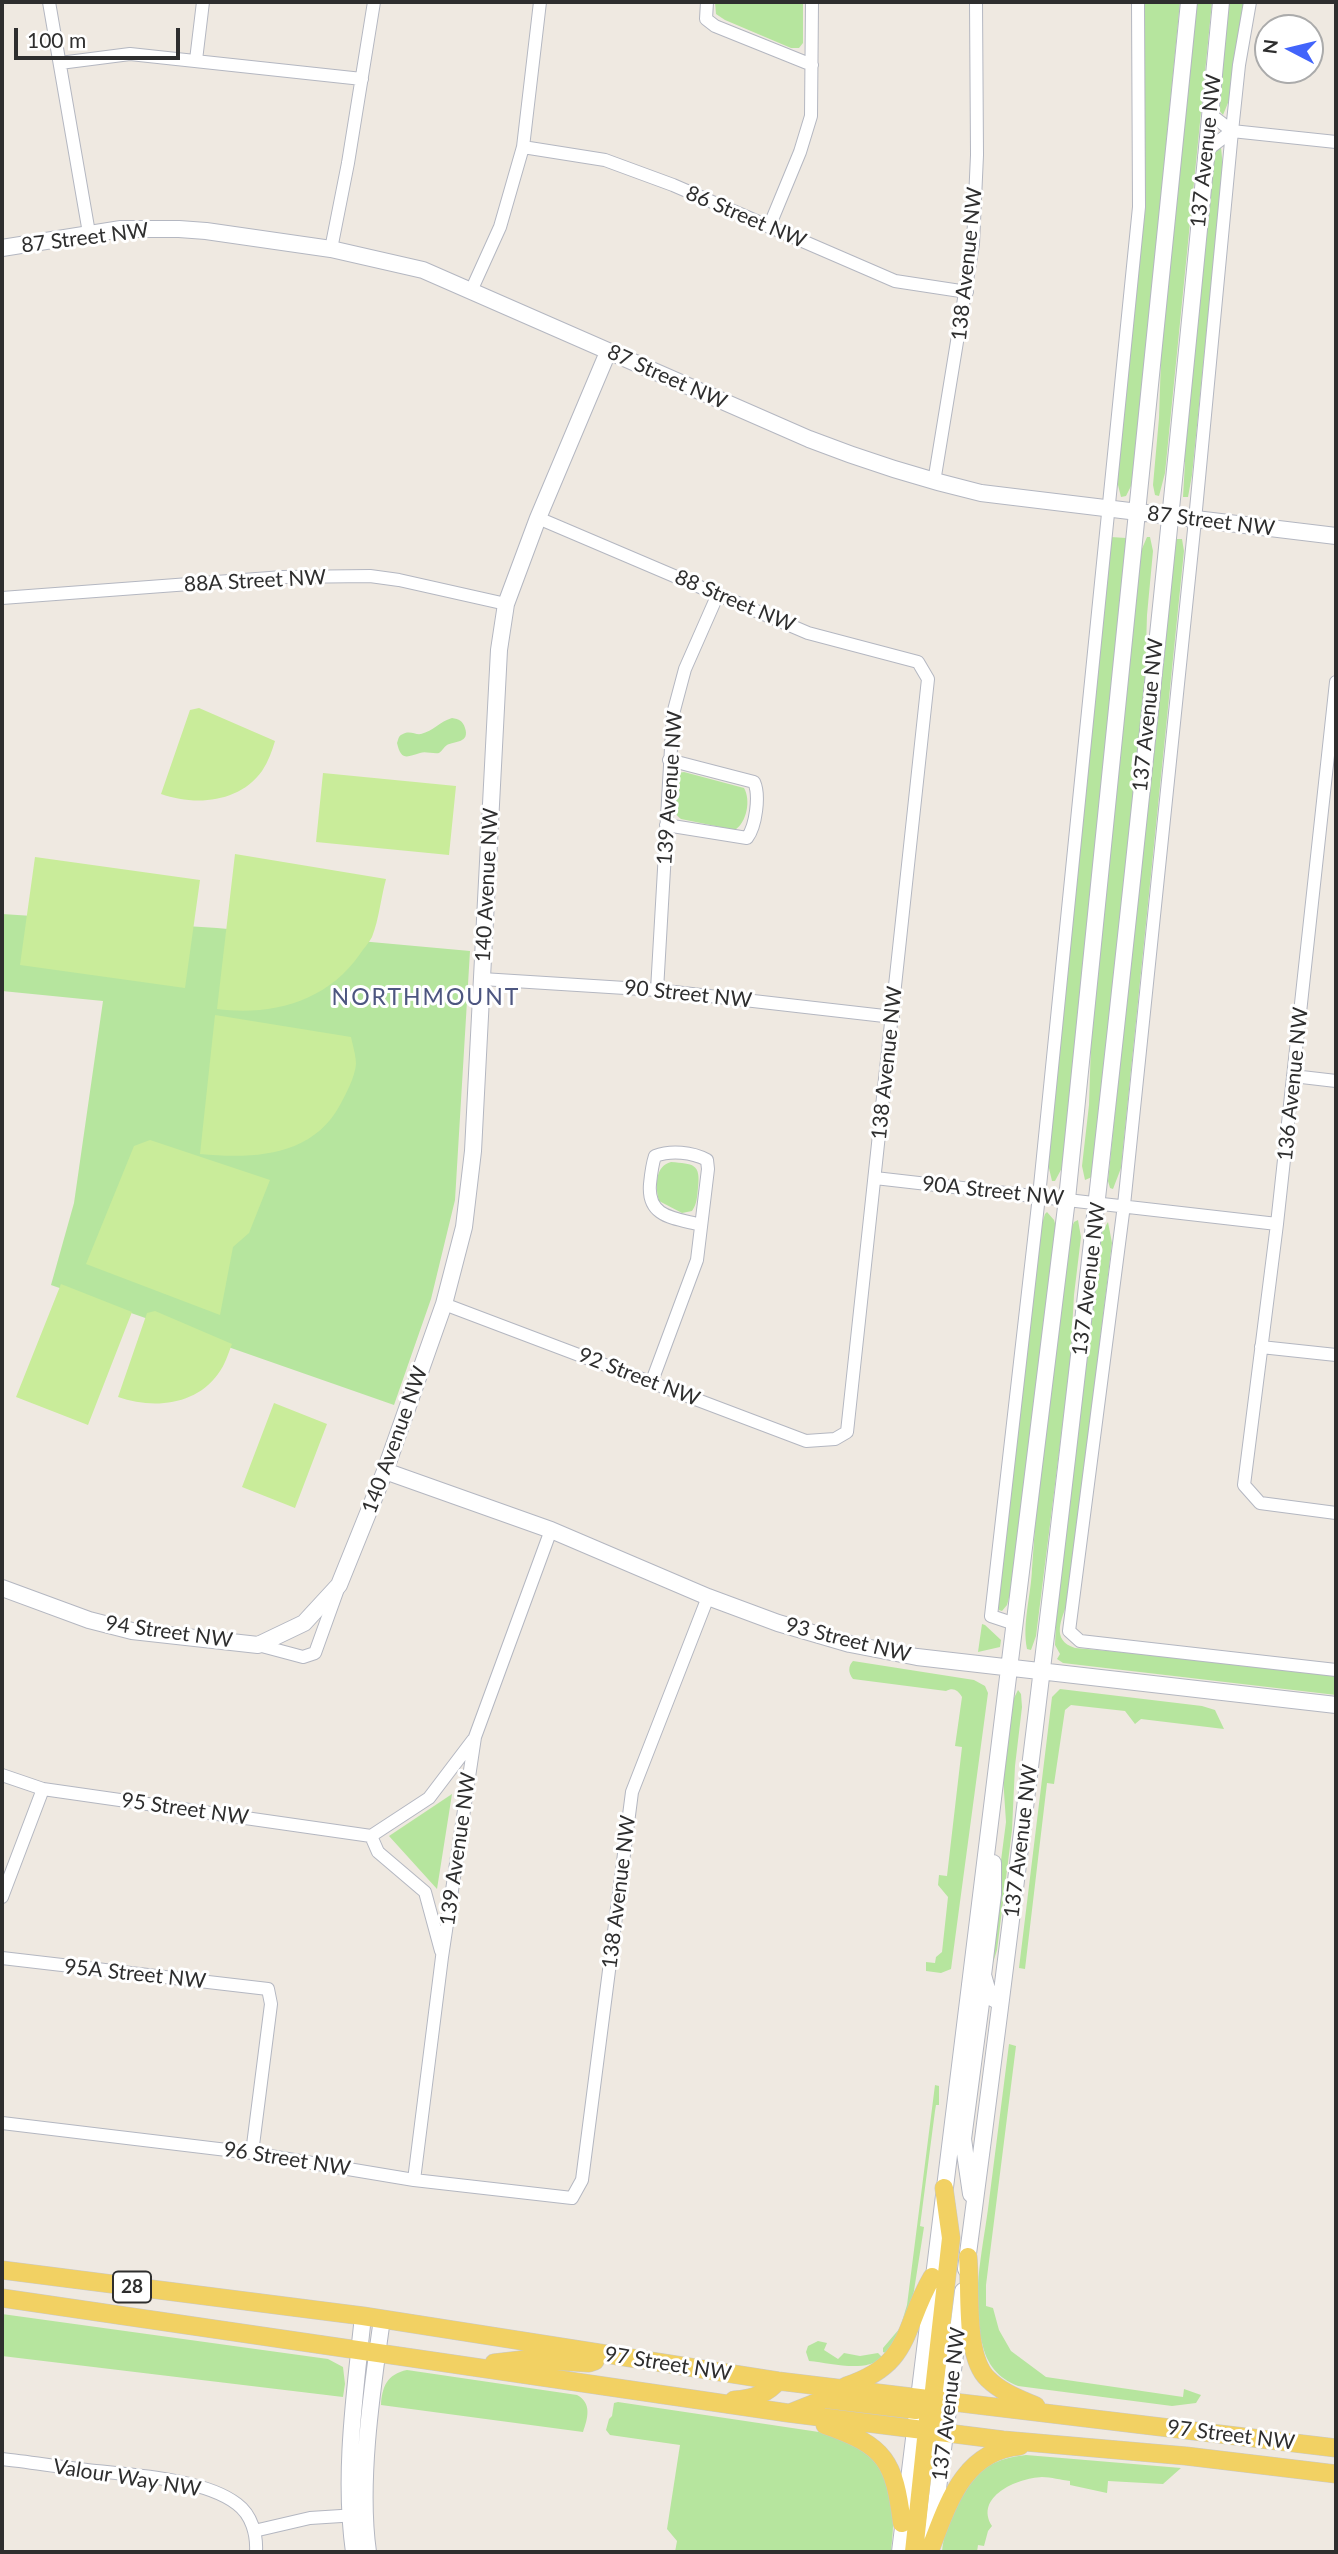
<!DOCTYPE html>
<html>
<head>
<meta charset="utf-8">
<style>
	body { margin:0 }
	#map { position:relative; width:1338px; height:2554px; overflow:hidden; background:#efe9e1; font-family:Lato,sans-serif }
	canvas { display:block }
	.frame { position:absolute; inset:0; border:4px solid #2e2e2e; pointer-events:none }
	.north { position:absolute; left:1254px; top:14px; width:70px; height:70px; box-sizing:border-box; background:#fff; border:2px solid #ababab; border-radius:50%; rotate:277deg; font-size:19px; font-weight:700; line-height:28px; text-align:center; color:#2e2e2e }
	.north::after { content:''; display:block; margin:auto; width:24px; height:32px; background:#4264fb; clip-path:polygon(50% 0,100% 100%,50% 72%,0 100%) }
	.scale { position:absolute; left:14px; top:28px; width:166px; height:32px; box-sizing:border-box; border:4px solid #2e2e2e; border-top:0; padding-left:9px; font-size:21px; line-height:24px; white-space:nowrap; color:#2e2e2e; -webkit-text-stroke:5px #fff; paint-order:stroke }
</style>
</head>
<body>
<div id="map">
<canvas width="1338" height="2554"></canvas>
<div class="frame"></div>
<div class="north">N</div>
<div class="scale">100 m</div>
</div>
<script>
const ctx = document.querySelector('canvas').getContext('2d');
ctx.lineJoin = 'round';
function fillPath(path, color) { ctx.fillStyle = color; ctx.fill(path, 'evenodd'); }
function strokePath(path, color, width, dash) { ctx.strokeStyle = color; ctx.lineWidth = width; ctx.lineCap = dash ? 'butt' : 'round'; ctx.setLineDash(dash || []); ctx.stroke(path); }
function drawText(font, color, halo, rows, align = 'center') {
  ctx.font = font + ' Lato,sans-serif'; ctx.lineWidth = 6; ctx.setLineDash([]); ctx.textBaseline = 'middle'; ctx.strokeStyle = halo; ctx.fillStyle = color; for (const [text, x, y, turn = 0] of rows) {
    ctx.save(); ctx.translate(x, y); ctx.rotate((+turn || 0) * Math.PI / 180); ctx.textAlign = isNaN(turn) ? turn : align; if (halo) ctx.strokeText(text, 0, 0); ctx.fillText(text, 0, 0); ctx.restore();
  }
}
fillPath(new Path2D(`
	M715,2H803V43L799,48H791L725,20L716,14Z
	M1145,2H1180L1133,482L1126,496L1121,497L1117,481L1145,201Z
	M1196,2H1212L1165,473L1159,496L1155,495L1153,485L1159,418L1161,358Z
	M1227,2H1244L1230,98L1223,115L1219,110L1217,98Z
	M1217,147H1221L1223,168L1192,475L1188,497H1183L1185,462L1181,461L1212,158Z
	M1111,537L1126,538L1127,545L1063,1166L1055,1181H1052L1048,1164Z
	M1147,537H1150L1153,551L1147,615L1145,679L1095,1165L1092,1177L1085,1180L1082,1166L1089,1105L1091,1043L1141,551Z
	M1176,539H1182L1184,551L1121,1168L1113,1189L1110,1188L1108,1181L1173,548Z
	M452,718C459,719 463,721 465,728C470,743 455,741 447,745C444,747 442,751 439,753C433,754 425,751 420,753C407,757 401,761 397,743C399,738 398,736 403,734C410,730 415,735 421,734C433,731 441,721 452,718Z
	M684,772L744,788C751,800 747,822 735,830L681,819C669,811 670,785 678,773Z
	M2,914L217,928L470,951L455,1200L431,1299L394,1405L51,1285L74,1203L103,1001L2,991Z
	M671,1162C693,1164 701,1163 698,1188C697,1197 697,1204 692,1211L682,1213L659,1201C655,1186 655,1166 671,1162Z
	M1047,1212L1054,1220L1056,1227L1010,1594L1007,1605L1002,1611L999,1610L997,1605L1040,1230L1045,1214Z
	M1078,1220L1081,1237L1074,1295L1070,1365L1036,1636L1031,1650L1027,1649C1022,1623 1031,1596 1032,1569C1039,1457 1055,1345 1069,1234L1074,1222Z
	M1108,1222L1112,1243L1068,1601C1062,1619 1050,1640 1075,1648L1166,1656L1336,1676V1695L1063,1663L1057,1659L1060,1654L1055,1645L1056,1621L1053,1620L1101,1234Z
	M982,1624L985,1625L1001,1640L1000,1647L978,1652Z
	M853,1661L974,1680L985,1686L988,1693L951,1969L941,1973L926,1971V1962L935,1963L936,1957L942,1952L948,1897L938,1885L939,1875L947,1876L962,1747L955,1746L962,1697C958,1690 953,1687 946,1691L853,1679C848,1673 848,1666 853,1661Z
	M1060,1689L1202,1706L1215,1710L1224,1729L1141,1719L1135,1724L1125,1711L1071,1705L1065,1710L1054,1784L1047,1783L1025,1969L1019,1968L1052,1697Z
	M1018,1690L1021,1694L1022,1707L1015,1766L1012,1830L997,1950L991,1969L987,1968L1006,1822L1003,1777L1012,1702Z
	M452,1794L437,1889L389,1836Z
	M1009,2044L1016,2046L986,2285V2306L993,2308L999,2330L1011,2351L1046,2377L1183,2397L1184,2389L1201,2395L1196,2403L1172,2406L1018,2386C998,2378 987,2365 982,2343C971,2300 982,2253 988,2209C995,2154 1002,2099 1009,2044Z
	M935,2085L939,2086V2105H936L935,2111L920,2226L924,2227L913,2297L891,2355L883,2352V2348L900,2328L907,2305Z
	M2,2314L328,2359L343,2367L345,2384L343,2397L2,2356Z
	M818,2341L827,2343L824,2350L838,2359L844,2353L860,2356L878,2353L883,2358C863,2373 832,2363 809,2361L806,2352L808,2346Z
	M407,2370L577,2395C592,2403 588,2418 583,2432L381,2405C382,2387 387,2374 407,2370Z
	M618,2402L839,2435C847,2439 857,2442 864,2447C898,2473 895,2514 891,2552H675L677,2541L667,2529L680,2445L610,2435L606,2430L609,2419L612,2416L614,2403Z
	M1026,2455L1181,2468L1163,2484L1108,2481L1107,2493L1070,2485V2481C1061,2480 1051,2477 1042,2477C1017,2478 974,2497 992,2526L988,2531L984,2546L978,2545L977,2552H942C949,2499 968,2461 1026,2455Z`), '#b6e59e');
fillPath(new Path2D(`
	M199,708L275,741C272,751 268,762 262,771C239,803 195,806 161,794L190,710Z
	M323,773L456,786L449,855L316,842Z
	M235,854L386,879C381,897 379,919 372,937C369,943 363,949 360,954C327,1002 271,1016 217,1009Z
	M35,857L200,880L185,988L20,965Z
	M215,1015L351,1037C353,1046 356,1056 356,1064C355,1077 346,1094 340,1105C312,1157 253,1159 200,1154Z
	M150,1140L270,1180L249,1233L233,1247L220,1315L86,1264L134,1146Z
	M61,1284L132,1312L88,1425L16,1397Z
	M155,1311L232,1344C228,1354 225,1365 218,1374C195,1406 152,1409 118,1397L147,1313Z
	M274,1403L327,1424L295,1508L242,1487Z`), '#c9ec9a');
const street = new Path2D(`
	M49,2L89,233
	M707,2L706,19L715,26L812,65
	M1250,2L1239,65L1232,131L1195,520L1124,1205L1069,1631L1080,1641L1336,1670
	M196,60L203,2
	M60,63L130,54L362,79
	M1210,114L1232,131L1336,142
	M523,147L605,160L673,185L895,281L967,292
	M1206,151L1232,131
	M769,227L800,152L811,116L812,2
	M331,249L348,163L374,2
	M471,291L500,227L523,147L540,2
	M934,482L973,244L977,155L976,2
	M2,598L283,577L370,576L399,580L506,604
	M1336,682L1277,1224L1244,1485L1260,1503L1336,1513
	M666,825L747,838C756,826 760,795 754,782L669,760
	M482,979L657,990L893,1017
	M657,990L673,714L685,669L718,594
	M1293,1076L1336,1081
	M875,1178L1277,1224
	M444,1304L806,1441L835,1439L847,1432L928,679L918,662L808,633L538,518
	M1261,1347L1336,1355
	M652,1381L697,1260L708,1169L707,1160C692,1152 671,1150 655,1156C652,1165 651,1174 650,1184C647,1218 675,1218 701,1225
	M1015,1624L991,1616L1039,1196L1139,207L1138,2
	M258,1645L303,1657L315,1653L338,1589
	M2,1775L43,1789L371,1836L429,1798L473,1740
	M371,1836L378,1852L425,1892L441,1951
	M2,1897L43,1789
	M2,1958L268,1989L271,2004L252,2153
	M2,2123L252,2153L414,2180L572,2198L582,2180L632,1792L708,1597
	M414,2180L442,1957L475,1737L551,1530
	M2,2459C30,2462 59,2467 87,2470C130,2475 203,2478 237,2504C252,2515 257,2535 256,2552
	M254,2531L310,2518L357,2515`);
const secondary = new Path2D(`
	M2,248L121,229H179L206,231L331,249L423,270L809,439C865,461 922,479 981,493L1336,536
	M385,1471L551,1530L708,1597L778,1623L850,1644L917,1657L1336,1705
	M2,1588L89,1620L132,1631L258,1645L304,1623L339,1585L385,1471L444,1304L464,1227L473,1151L499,650L506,604L538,518L608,352
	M993,1863V1894L983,1975L989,1996L996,2000
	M970,1984L978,1992L981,2003L963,2139L971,2194
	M966,2269C1066,1515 1149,759 1221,2
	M932,2536L963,2291
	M354,2552C343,2475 355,2393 363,2316
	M368,2552C358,2482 372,2390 382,2319
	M900,2552L1067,1199L1189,2`);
const primary = new Path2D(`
	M944,2188L951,2238L933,2399L936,2416L944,2432
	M968,2257C971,2289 964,2357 988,2379C1001,2392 1020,2399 1036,2406
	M2,2270L363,2316L778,2381L1336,2448
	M2,2298L788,2413L1003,2440L1186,2456L1336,2474
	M494,2363L529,2359L589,2363L595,2361
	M846,2386C913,2364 902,2328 932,2277
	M734,2400C751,2399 767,2395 778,2381
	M792,2412L825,2399L916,2410L942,2404
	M825,2425C886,2446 894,2461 902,2523
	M930,2550C948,2504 963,2451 1020,2446
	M914,2552L928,2420`);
strokePath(street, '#b4b7c1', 14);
strokePath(secondary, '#b4b7c1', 18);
strokePath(primary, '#c9c9c9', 19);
strokePath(street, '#fff', 12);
strokePath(secondary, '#fff', 16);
strokePath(primary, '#f2d163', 18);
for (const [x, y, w] of [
	[132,2287,38]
]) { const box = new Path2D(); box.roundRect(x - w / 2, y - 15.5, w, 31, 5); ctx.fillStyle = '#fff'; ctx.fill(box); strokePath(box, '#2e2e2e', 2); }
drawText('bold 19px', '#2e2e2e', null, [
	["28",132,2287]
]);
drawText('21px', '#2e2e2e', '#fff', [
	["137 Avenue NW",1206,151,-84],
	["86 Street NW",746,217,23],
	["87 Street NW",85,238,-7],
	["138 Avenue NW",967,264,-84],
	["87 Street NW",667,377,24],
	["87 Street NW",1211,521,7],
	["88A Street NW",255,581,-3],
	["88 Street NW",735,601,23],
	["137 Avenue NW",1148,715,-84],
	["139 Avenue NW",670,788,-86],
	["140 Avenue NW",487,885,-87],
	["90 Street NW",688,994,6],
	["138 Avenue NW",887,1063,-84],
	["136 Avenue NW",1293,1084,-84],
	["90A Street NW",993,1191,6],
	["137 Avenue NW",1089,1279,-83],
	["92 Street NW",639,1377,21],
	["140 Avenue NW",395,1440,-70],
	["94 Street NW",169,1632,8],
	["93 Street NW",848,1640,14],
	["95 Street NW",185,1809,8],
	["137 Avenue NW",1021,1841,-83],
	["139 Avenue NW",458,1849,-82],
	["138 Avenue NW",619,1892,-83],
	["95A Street NW",135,1974,6],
	["96 Street NW",287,2159,9],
	["97 Street NW",668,2364,9],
	["137 Avenue NW",949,2404,-83],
	["97 Street NW",1231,2435,7],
	["Valour Way NW",127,2478,9]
]);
ctx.letterSpacing = '2px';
drawText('23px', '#4d5680', '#fff', [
	["NORTHMOUNT",426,998]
]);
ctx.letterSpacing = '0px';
</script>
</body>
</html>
